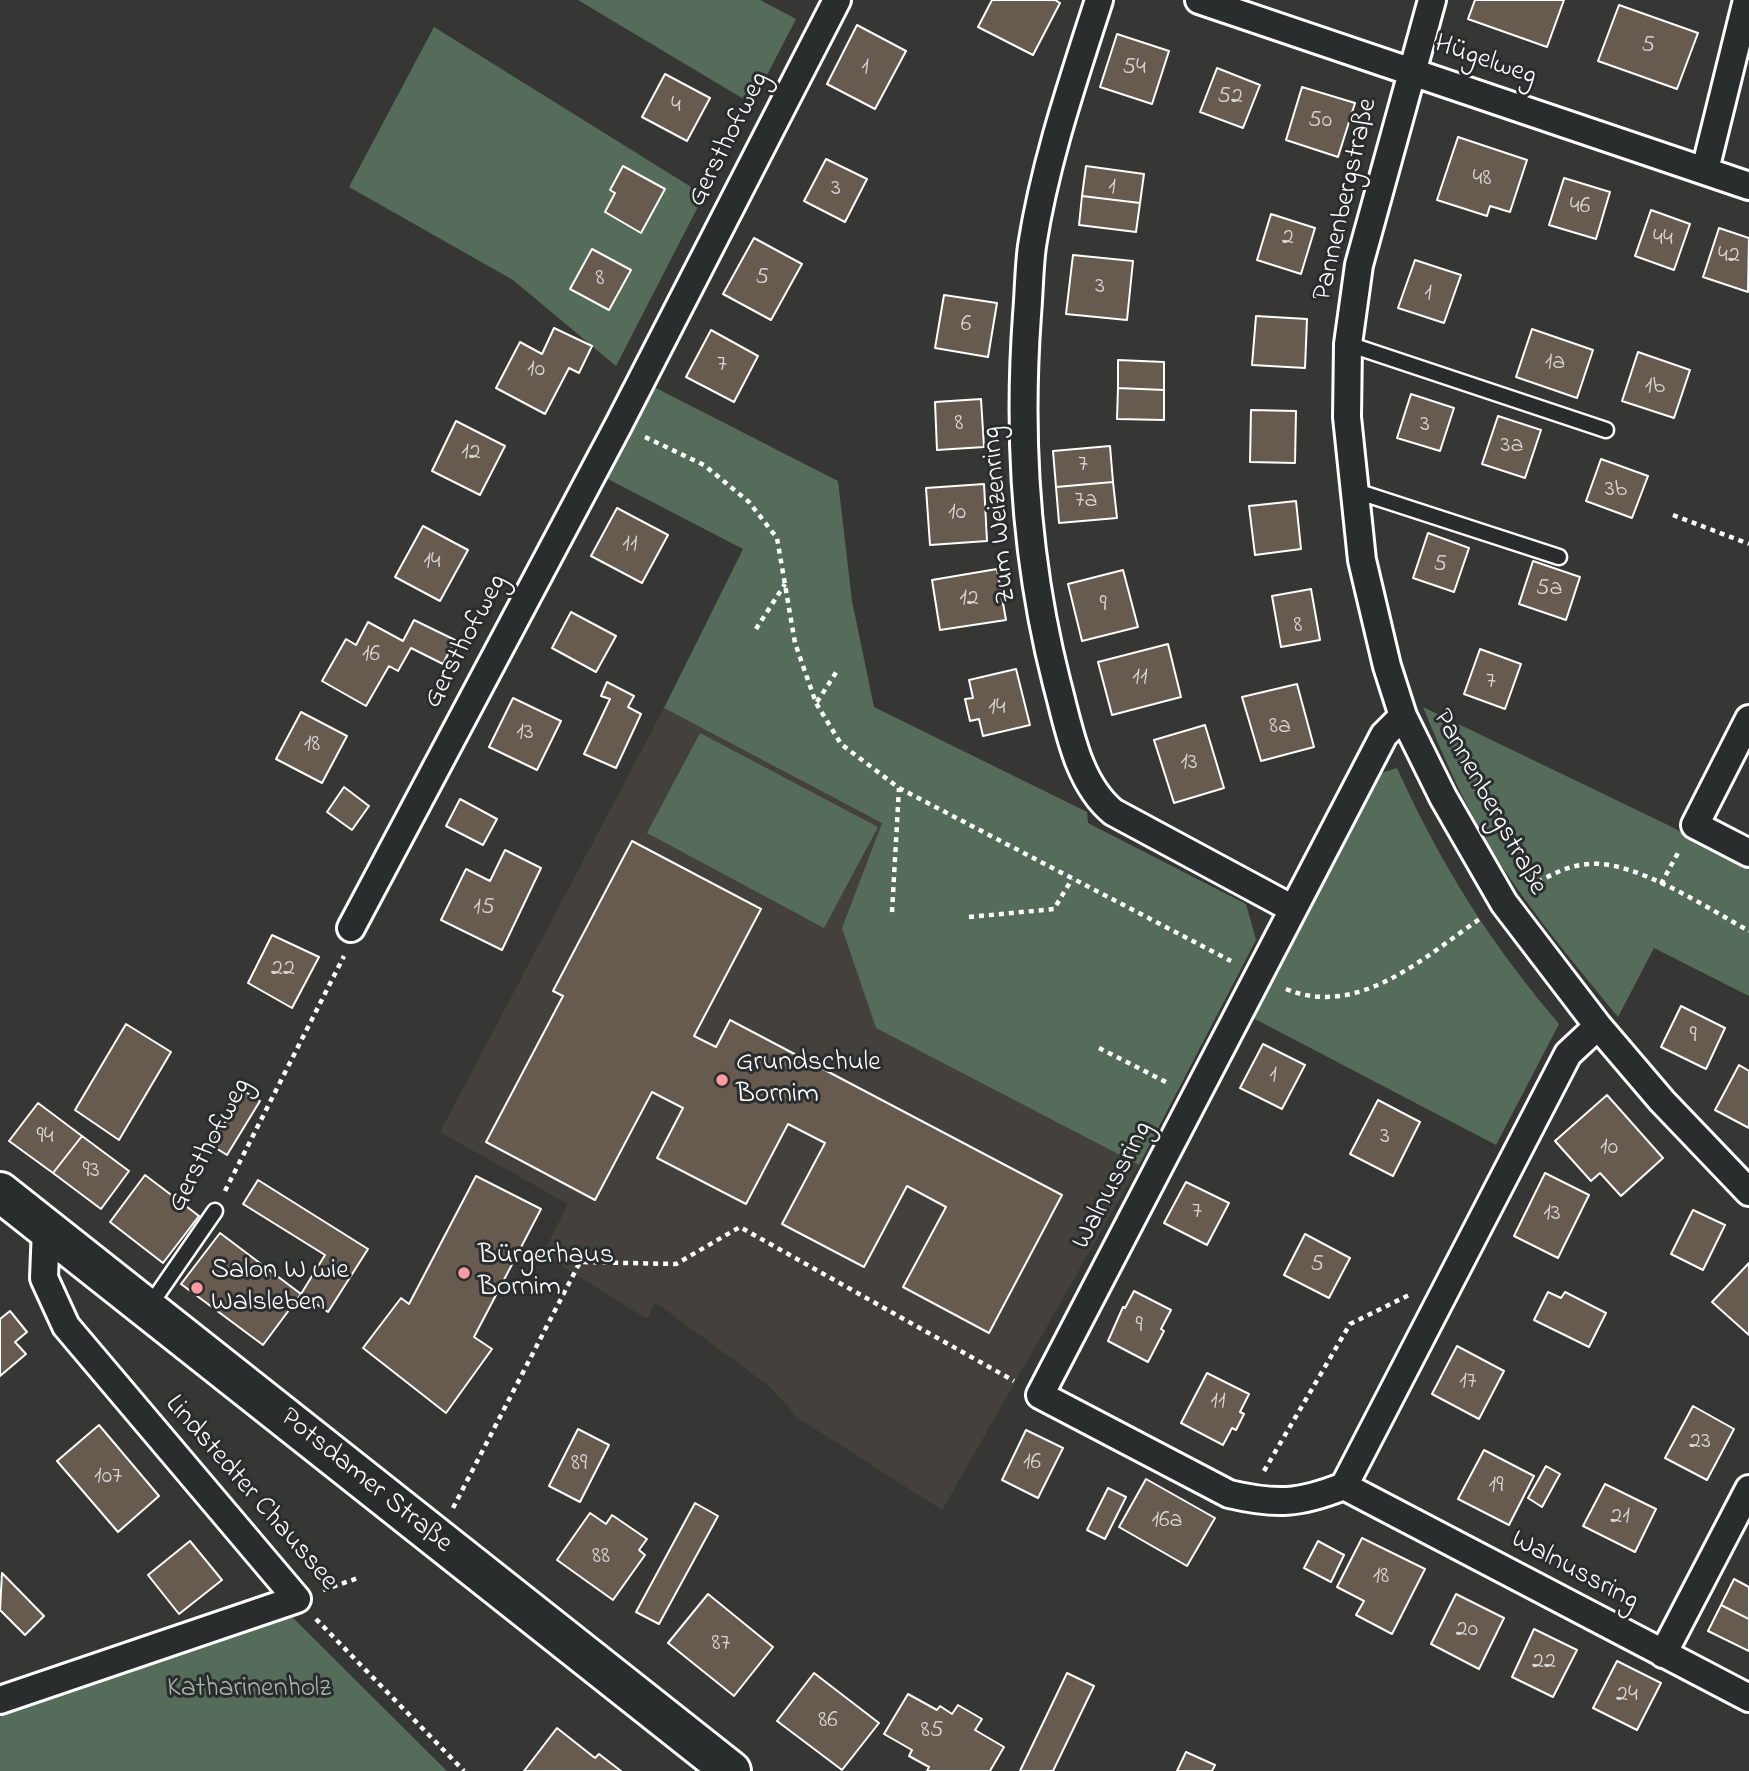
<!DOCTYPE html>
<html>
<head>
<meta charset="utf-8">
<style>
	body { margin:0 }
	canvas { display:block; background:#363634 }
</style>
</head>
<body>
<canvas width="1749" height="1771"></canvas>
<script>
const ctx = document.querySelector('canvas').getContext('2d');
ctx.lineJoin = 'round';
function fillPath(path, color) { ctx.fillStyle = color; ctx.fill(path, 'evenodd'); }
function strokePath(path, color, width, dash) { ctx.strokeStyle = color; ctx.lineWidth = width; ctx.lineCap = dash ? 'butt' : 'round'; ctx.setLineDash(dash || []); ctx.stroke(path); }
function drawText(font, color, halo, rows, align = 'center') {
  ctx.font = font + ' "Indie Flower",sans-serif'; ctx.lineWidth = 6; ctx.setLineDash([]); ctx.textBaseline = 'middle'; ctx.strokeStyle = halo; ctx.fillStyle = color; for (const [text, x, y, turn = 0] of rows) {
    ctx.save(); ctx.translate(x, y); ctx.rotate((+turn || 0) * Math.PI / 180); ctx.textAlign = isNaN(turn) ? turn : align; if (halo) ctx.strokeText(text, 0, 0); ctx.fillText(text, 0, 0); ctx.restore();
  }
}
fillPath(new Path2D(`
	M664,708L882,823L842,928L877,1028L1139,1165L942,1510L798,1418L769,1386L655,1302L647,1319L543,1254L568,1204L440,1132Z`), '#44413c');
fillPath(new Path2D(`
	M578,0H760L796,19L752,104Z
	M434,27L704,195L616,366L513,280L349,187Z
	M652,386L838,481L852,601L874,707L1087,812L1088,823L1246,904L1256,940L1139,1165L876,1028L842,928L882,823L664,708L743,549L606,478Z
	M1423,707L1670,826L1749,870V996L1654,948L1618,1017C1577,967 1536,918 1501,865C1469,815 1445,761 1423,707Z
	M700,733L878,827L824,928L647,833Z
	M1397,768C1442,867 1489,941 1559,1024L1496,1145L1253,1018L1381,773Z
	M271,1596L447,1771H0V1687Z`), '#546c59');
const building = new Path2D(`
	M992,0H1055L1060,3L1033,55L978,27Z
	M1475,0H1564L1547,47L1468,19Z
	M1619,5L1698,33L1677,89L1598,61Z
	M857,25L906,51L875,109L827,84Z
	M1117,34L1169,51L1152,104L1100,87Z
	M1217,68L1260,85L1243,128L1200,112Z
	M665,74L710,98L687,141L642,117Z
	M1302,87L1355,103L1338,157L1286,140Z
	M1458,137L1527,160L1510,212L1490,206L1487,216L1437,200Z
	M826,159L867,179L845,222L804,201Z
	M623,166L665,189L641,233L605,212L615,193L610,190Z
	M1086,166L1144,174L1140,203L1082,196Z
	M1564,178L1610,192L1596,239L1549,225Z
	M1082,196L1140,203L1136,232L1079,225Z
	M1651,210L1690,224L1674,270L1635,256Z
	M1271,214L1315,228L1301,274L1257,260Z
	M1719,228L1749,238L1748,292L1703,277Z
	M754,238L802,264L771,320L723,294Z
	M592,249L631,270L609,310L570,289Z
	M1073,255L1133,261L1127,320L1066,314Z
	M1415,260L1461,275L1444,323L1398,308Z
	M944,295L997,303L988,357L935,348Z
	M1256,316L1307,319L1305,368L1252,365Z
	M554,328L592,346L579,373L569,368L545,414L496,388L520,342L542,354Z
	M1532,329L1593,350L1577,398L1516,377Z
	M711,330L758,356L734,402L686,377Z
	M1638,352L1690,370L1674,418L1622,401Z
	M1118,360L1164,362V390L1118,388Z
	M1118,388L1164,390V420L1117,419Z
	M1411,394L1454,408L1440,451L1397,438Z
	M981,399L984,447L937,450L935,402Z
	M1251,410L1296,411L1295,463L1250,462Z
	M1498,416L1541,430L1525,478L1482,464Z
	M456,421L505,446L480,495L432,471Z
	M1110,446L1113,482L1056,487L1053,451Z
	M1601,459L1648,476L1632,518L1586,501Z
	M1113,482L1117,518L1059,523L1056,487Z
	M984,484L987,541L930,545L926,488Z
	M1296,501L1301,549L1255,555L1249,506Z
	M617,508L668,535L642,583L591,556Z
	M423,526L468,550L440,601L395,577Z
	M1428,533L1469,548L1454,592L1413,578Z
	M1533,561L1580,577L1566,620L1519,604Z
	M997,569L1006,620L940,630L932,580Z
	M1123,570L1138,627L1082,641L1068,584Z
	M1311,589L1320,640L1281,647L1272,596Z
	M571,612L616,636L596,672L552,648Z
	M414,620L455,640L443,664L411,648L398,671L389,666L366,706L322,681L346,639L356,645L368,622L403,641Z
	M1168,644L1181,697L1112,715L1098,662Z
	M1480,649L1521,664L1505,709L1464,694Z
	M1016,669L1030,725L983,736L979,719L970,721L965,699L973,698L969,680Z
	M607,682L634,696L628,707L641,714L616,768L584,754L610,699L601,696Z
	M1297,684L1314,747L1261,761L1242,697Z
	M513,698L561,721L537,770L489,747Z
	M301,712L347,736L322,783L276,759Z
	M1205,725L1224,788L1174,803L1154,740Z
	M344,787L369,806L352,830L327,812Z
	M460,799L497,819L483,845L446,826Z
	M632,841L761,909L694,1036L716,1047L730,1020L1062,1195L989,1333L903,1287L946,1207L907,1186L864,1267L782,1224L825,1143L788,1124L746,1204L657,1158L683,1108L652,1092L595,1200L486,1142L563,996L553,991Z
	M505,850L541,868L502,950L441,920L466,869L490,881Z
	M272,935L319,957L292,1008L248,983Z
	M1681,1006L1725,1028L1706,1069L1661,1047Z
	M126,1024L171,1052L119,1140L75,1110Z
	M1263,1044L1305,1065L1282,1109L1240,1088Z
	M1739,1065L1749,1071V1128L1715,1110Z
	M244,1091L260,1101L227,1155L211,1145Z
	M1607,1095L1663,1158L1621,1196L1600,1173L1591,1181L1555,1141Z
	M1378,1100L1420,1122L1393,1176L1350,1154Z
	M38,1103L82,1136L53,1173L9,1141Z
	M82,1136L129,1171L101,1209L53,1173Z
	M1545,1173L1589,1195L1558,1258L1514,1236Z
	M145,1175L199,1216L163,1263L110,1222Z
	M476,1176L541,1209L474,1337L492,1349L446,1413L363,1348L401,1298L409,1304Z
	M258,1180L368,1249L328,1312L301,1294L325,1255L243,1204Z
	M1186,1182L1229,1203L1207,1245L1164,1223Z
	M1693,1210L1725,1225L1703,1270L1671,1254Z
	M220,1233L301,1294L263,1345L181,1284Z
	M1305,1234L1350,1258L1329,1298L1284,1275Z
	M1749,1263V1335L1712,1302Z
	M1134,1291L1171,1310L1161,1329L1164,1331L1148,1362L1108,1341L1123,1307L1125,1308Z
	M1548,1292L1561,1298L1565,1292L1606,1313L1589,1347L1534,1320Z
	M10,1311L27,1332L15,1342L26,1354L0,1376V1319Z
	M1457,1346L1504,1371L1479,1419L1432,1394Z
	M1207,1373L1249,1394L1240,1412L1244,1414L1236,1430L1232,1428L1223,1445L1181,1423Z
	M1693,1406L1734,1429L1707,1480L1665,1458Z
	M99,1425L159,1496L118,1532L57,1461Z
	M578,1429L609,1445L580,1502L549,1486Z
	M1026,1430L1063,1448L1038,1498L1002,1480Z
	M1484,1450L1534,1476L1509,1525L1458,1499Z
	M1546,1466L1560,1474L1542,1507L1528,1498Z
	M1146,1479L1215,1518L1187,1566L1119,1527Z
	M1605,1484L1656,1509L1635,1552L1583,1526Z
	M1108,1488L1126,1497L1105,1539L1087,1530Z
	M695,1503L718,1516L659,1624L636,1612Z
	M590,1513L606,1524L612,1515L647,1539L639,1550L645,1555L613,1600L557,1560Z
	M1362,1538L1425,1569L1392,1634L1356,1615L1364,1601L1337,1587Z
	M190,1541L222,1580L179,1614L148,1575Z
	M1318,1541L1344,1555L1331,1582L1304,1568Z
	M2,1573L44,1616L25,1635L0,1610Z
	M1734,1579L1749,1587V1619L1721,1605Z
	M708,1594L773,1647L734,1696L668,1643Z
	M1456,1594L1504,1618L1479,1669L1431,1644Z
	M1721,1605L1749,1619V1651L1708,1631Z
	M1534,1629L1577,1650L1553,1697L1512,1677Z
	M1617,1661L1661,1683L1637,1730L1593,1708Z
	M814,1673L879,1723L842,1770L777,1721Z
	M1067,1673L1094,1686L1053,1771H1020Z
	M908,1694L937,1710L940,1706L952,1714L958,1705L982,1719L975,1730L1004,1747L990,1771H927L929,1767L909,1756L912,1750L884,1734Z
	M557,1728L595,1758L599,1754L621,1771H524Z
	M1186,1752L1215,1765L1212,1771H1177Z`);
fillPath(building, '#665b4e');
strokePath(building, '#fff', 2);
const lane = new Path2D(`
	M1348,344L1606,430
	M1353,490L1559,557
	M148,1308L215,1211`);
const street = new Path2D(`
	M1099,0C1073,81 1045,162 1032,246C1029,268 1029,292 1027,315C1018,439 1026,563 1057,684C1069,728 1077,782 1113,812L1293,909
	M1199,0L1749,186
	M1432,0L1359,265L1348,344L1347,417L1362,560L1387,666L1403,716L1443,797L1504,903L1598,1026L1662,1101L1749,1192
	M1705,170L1747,0
	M1403,716L1384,735L1040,1395L1229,1494C1276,1505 1299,1504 1344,1486L1568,1054L1598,1026
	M1749,719L1695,825L1749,853
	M351,928L619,424L837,0
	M1344,1486L1749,1698
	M1663,1654L1749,1489
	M0,1700L297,1599L66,1326L44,1278L46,1228`);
const primary = new Path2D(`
	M0,1192L731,1771`);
strokePath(lane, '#fff', 19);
strokePath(street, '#fff', 32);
strokePath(primary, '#fff', 44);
strokePath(new Path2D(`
	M645,437L704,465L749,502L777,538L795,643L816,703L841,744L899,788L1231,961
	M1673,515L1749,544
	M756,629L785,584
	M817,702L837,671
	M1661,884L1679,851
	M1529,887C1549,876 1567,865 1590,864C1635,860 1709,909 1749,931
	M892,912L899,788
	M969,917L1054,909L1072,879
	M1286,989C1359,1019 1424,957 1481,918
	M1099,1048L1170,1084
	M225,1191L344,956
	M1264,1471L1350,1324L1409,1295
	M453,1508L580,1262L676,1264L740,1227L1014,1381
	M323,1590L358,1578
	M316,1619L464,1771`), '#fff', 4.5, [5, 5]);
strokePath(lane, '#2a2d2e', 14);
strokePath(street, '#2a2d2e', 26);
strokePath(primary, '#2a2d2e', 38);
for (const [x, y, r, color] of [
	[722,1080,7,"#ff9aa2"],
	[464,1273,7,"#ff9aa2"],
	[197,1288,7,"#ff9aa2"]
]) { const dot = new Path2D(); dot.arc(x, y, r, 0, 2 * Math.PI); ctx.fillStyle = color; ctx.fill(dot); strokePath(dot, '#2a2d2e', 2.5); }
drawText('24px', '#d9d6d3', null, [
	["5",1648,47],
	["1",865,69],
	["54",1134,69],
	["52",1230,98],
	["4",676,107],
	["50",1320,122],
	["48",1482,180],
	["1",1112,189],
	["3",836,190],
	["46",1580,208],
	["2",1288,239],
	["44",1663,240],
	["42",1729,257],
	["5",762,279],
	["8",600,280],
	["3",1100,288],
	["1",1428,295],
	["6",966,326],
	["1a",1555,364],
	["7",722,366],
	["10",536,371],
	["1b",1655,388],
	["8",959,425],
	["3",1425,426],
	["3a",1512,447],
	["12",471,454],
	["7",1083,466],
	["3b",1616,491],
	["7a",1086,502],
	["10",957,514],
	["11",630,546],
	["14",432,563],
	["5",1440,566],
	["5a",1549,590],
	["12",969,600],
	["9",1103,606],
	["8",1298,627],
	["16",371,656],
	["11",1140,679],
	["7",1491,683],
	["14",997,709],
	["8a",1280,728],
	["13",525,734],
	["18",312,746],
	["13",1189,764],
	["15",484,909],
	["22",283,970],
	["9",1693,1037],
	["1",1273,1077],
	["94",45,1138],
	["3",1385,1138],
	["10",1609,1149],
	["93",91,1172],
	["7",1197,1213],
	["13",1552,1215],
	["5",1317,1266],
	["9",1139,1327],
	["17",1468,1383],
	["11",1218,1403],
	["23",1700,1443],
	["16",1032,1464],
	["89",579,1465],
	["107",108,1478],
	["19",1496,1487],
	["21",1620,1518],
	["16a",1167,1522],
	["88",601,1558],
	["18",1381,1578],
	["20",1467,1631],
	["87",721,1645],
	["22",1544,1663],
	["24",1627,1696],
	["86",828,1722],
	["85",932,1732]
]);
drawText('28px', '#fff', '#2a2d2e', [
	["Hügelweg",1485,62,19],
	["Gersthofweg",730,140,-63],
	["Pannenbergstraße",1347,200,-77],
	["Zum Weizenring",1001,515,-95],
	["Gersthofweg",467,642,-62],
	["Pannenbergstraße",1488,803,61],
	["Gersthofweg",211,1146,-62],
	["Walnussring",1114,1186,-62],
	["Potsdamer Straße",365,1482,39],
	["Lindstedter Chaussee",250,1494,49],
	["Walnussring",1574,1572,28]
]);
drawText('28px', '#fff', '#2a2d2e', [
	["Grundschule",736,1064],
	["Bornim",736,1096],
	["Bürgerhaus",478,1257],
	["Bornim",478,1289],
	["Salon W wie",211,1272],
	["Walsleben",211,1304]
], 'left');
drawText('28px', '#aab6ac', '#2a2d2e', [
	["Katharinenholz",249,1690]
]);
</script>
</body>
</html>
